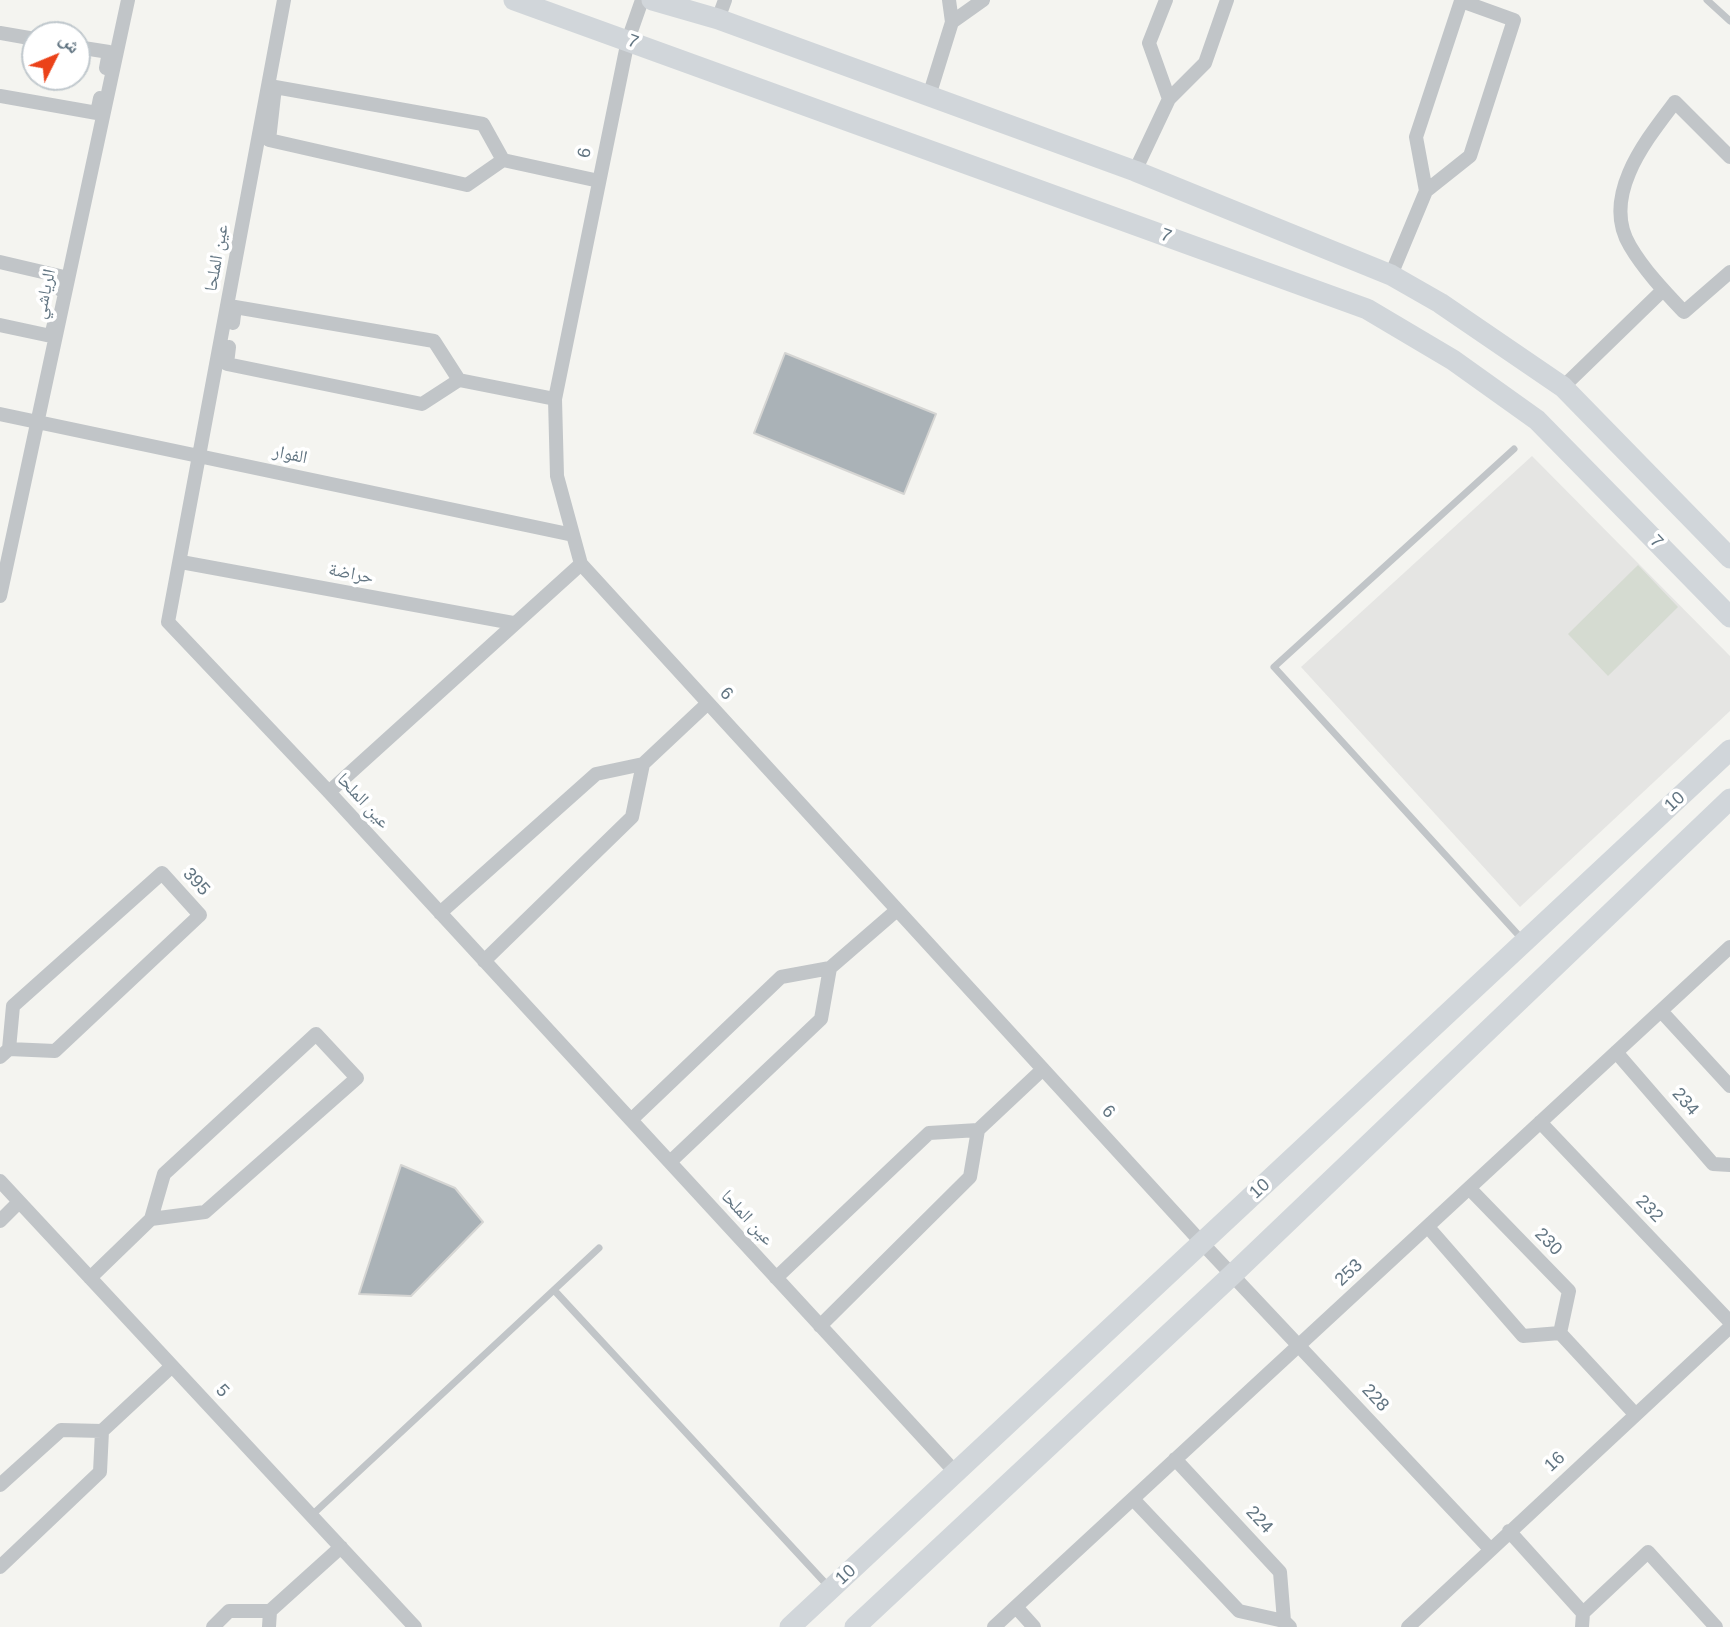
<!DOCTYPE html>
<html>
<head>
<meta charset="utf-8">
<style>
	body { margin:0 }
	#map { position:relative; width:1730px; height:1627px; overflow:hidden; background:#f4f4f0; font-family:Arial,"Noto Naskh Arabic",sans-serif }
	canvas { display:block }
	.north { position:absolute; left:21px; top:21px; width:70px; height:70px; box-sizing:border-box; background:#fff; border:2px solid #c0c8cd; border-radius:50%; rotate:47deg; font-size:19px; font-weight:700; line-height:28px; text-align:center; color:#627582 }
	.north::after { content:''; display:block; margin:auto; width:24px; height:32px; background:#eb4219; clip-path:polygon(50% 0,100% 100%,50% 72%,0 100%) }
</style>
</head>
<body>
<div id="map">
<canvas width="1730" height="1627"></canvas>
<div class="north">ش</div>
</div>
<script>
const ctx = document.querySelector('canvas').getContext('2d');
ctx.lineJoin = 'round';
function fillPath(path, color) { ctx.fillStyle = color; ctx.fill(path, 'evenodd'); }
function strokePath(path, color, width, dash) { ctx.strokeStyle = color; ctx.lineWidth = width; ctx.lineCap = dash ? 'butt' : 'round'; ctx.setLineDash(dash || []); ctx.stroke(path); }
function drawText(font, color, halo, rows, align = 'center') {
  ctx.font = font + ' Arial,"Noto Naskh Arabic",sans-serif'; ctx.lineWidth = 7; ctx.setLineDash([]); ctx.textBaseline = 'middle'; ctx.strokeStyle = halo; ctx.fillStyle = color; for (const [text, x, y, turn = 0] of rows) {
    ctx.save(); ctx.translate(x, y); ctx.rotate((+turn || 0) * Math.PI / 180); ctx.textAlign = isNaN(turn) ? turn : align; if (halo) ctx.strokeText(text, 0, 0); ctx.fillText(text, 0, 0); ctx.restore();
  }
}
fillPath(new Path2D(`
	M1532,456L1730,656V711L1520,907L1301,667Z`), '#e5e5e3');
fillPath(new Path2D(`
	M1638,565L1678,607L1608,676L1568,634Z`), '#d5dbd1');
const building = new Path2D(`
	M785,353L936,414L904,494L754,433Z
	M401,1165L455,1188L483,1222L411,1296L359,1294Z`);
fillPath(building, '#aab2b7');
strokePath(building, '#d5d5d3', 2);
strokePath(new Path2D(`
	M1707,0L1730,21
	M1514,449L1274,667L1522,939
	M554,1290L828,1586
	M312,1515L599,1248`), '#c1c5c8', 7);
strokePath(new Path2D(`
	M284,0L168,622L329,792L956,1473
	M642,0L628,40L555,399L557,476L581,564L1202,1243L1490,1549
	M1166,0L1149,43L1169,99
	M718,19L725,0
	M952,22L983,0
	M0,33L35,39
	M77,47L109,52L106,68
	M0,96L97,113L100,98
	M929,96L952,22L949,0
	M1730,157L1675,102C1647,139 1600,196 1630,246C1644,270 1665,292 1684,312L1730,272
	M503,160L467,185L269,140L275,87L483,124L503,160L599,181
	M1135,171L1169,99L1205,63L1227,0
	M0,262L64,277L61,290
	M1391,275L1426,191L1470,156L1514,20L1461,1L1416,137L1426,191
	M233,323L235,307L434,341L459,380L555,399
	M0,325L51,336L54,324
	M229,347L227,364L422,404L459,380
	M1563,387L1663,290
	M0,414L573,535
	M181,562L513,623
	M0,596L128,0
	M643,764L708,703
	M329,792L581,564
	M440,913L596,774L643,764L632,817L484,961
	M830,968L897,910
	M1661,1011L1730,1086
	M1616,1052L1713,1164L1730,1165
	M0,1057L9,1049L13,1006L162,873L200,915L55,1051L9,1049
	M631,1120L781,977L830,968L821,1019L670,1162
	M1540,1122L1730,1322
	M978,1130L1043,1069
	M0,1181L415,1627
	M1469,1188L1569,1291L1560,1333L1635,1414
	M0,1221L19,1202
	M1428,1227L1523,1336L1560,1333
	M90,1278L151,1219L205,1212L357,1078L316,1034L164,1174L151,1219
	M776,1278L929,1133L978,1130L970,1177L820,1326
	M1175,1459L1280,1572L1284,1621L1290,1627
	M0,1485L61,1430L102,1431
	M1133,1499L1239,1611L1284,1621
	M1509,1531L1583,1613
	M0,1567L100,1472L102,1431L172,1366
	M1016,1607L1034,1627
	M213,1627L229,1611H270L341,1547
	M269,1627L270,1611
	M994,1627L1730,947
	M1408,1627L1730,1327
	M1582,1627L1583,1613L1648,1552L1716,1627`), '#c1c5c8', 14);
strokePath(new Path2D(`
	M514,0L1367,309L1453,360L1537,420L1730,617
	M652,0L718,19L1135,171L1391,275L1440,303L1563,387L1730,558
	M790,1627L1730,750
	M855,1627L1232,1275L1730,799`), '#d1d6da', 21);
drawText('18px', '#627582', '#fff', [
	["7",633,42,20],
	["6",585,153,-79],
	["7",1166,236,20],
	["عين الملحا",217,258,-80],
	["الرياشي",45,294,-78],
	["الفوار",290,455,12],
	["7",1656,542,46],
	["حراضة",351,574,11],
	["6",726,694,48],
	["عين الملحا",363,801,47],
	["10",1675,802,-43],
	["395",196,882,48],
	["234",1685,1102,49],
	["6",1108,1112,48],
	["10",1260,1189,-43],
	["232",1649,1209,46],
	["عين الملحا",747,1218,47],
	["230",1548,1242,46],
	["253",1349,1273,-43],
	["5",222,1391,47],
	["228",1375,1398,47],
	["16",1555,1462,-43],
	["224",1259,1520,47],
	["10",846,1575,-43]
]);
</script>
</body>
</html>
